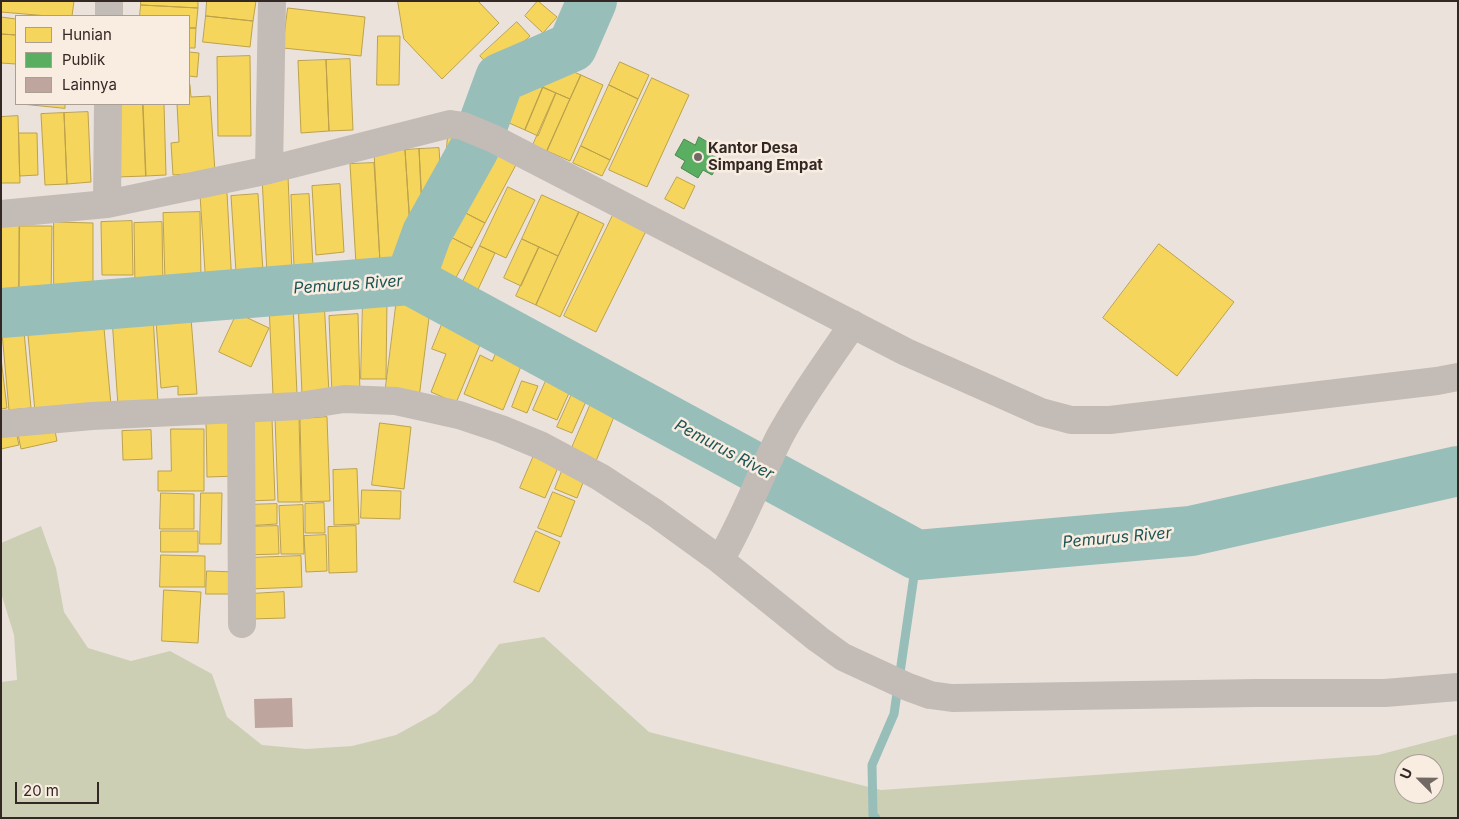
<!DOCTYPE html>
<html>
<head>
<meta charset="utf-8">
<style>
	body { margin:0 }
	#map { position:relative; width:1459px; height:819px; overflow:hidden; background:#ebe3db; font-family:Inter,sans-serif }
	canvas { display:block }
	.frame { position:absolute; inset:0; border:2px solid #332824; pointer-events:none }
	.legend { position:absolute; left:15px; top:15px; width:175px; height:90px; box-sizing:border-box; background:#f9ece1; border:1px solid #aa9e95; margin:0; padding:6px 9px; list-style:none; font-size:15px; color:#332824 }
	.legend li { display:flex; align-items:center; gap:10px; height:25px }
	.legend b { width:25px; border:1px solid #aa9e95 }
	.north { position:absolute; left:1394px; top:754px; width:50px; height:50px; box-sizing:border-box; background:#f9ece1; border:1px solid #aa9e95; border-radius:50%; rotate:293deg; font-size:14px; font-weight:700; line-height:20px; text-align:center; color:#332824 }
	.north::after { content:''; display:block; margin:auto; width:18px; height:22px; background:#736964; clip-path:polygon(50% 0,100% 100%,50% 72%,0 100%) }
	.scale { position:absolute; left:15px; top:782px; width:84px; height:22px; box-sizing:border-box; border:2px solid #332824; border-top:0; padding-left:6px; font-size:15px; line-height:18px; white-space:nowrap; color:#332824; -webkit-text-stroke:4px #f9ece1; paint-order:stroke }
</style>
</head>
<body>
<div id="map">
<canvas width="1459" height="819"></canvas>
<div class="frame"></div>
<ul class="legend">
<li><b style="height:14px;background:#f6d55c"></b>Hunian</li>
<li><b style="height:14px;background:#5aae61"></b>Publik</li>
<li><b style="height:14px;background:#bea59d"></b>Lainnya</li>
</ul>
<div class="north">U</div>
<div class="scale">20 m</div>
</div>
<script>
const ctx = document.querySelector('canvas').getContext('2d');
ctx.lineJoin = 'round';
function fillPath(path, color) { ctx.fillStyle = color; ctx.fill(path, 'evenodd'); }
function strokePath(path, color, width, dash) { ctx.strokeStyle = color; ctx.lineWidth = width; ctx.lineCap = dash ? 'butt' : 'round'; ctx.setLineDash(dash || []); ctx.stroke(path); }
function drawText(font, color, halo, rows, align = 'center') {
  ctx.font = font + ' Inter,sans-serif'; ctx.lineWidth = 5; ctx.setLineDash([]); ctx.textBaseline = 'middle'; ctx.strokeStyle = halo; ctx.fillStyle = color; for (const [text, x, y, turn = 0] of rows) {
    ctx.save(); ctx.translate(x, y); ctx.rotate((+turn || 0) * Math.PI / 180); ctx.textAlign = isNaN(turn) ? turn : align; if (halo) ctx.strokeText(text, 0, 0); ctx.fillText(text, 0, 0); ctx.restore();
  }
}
fillPath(new Path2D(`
	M41,526L56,568L64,612L88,648L131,661L170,651L212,674L227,717L262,745L306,749L352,746L396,735L436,713L472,682L499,644L544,637L649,732L881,790L1378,755L1458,734V818H1V682L17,680L14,635L1,593V543ZM1404,764H1434V794H1404Z`), '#cdcfb5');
const homes = new Path2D(`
	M1,1H74L72,16H48L1,12Z
	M141,1H198V8L141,5Z
	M207,1H256L253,21L206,16Z
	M398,1H478L499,23L442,79L404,39Z
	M538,1L557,17L543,33L525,16Z
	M141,5L198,8L196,28H189V16H140Z
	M288,8L365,17L361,56L283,48Z
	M206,16L253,21L250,47L203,42Z
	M1,17L16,19V35L1,34Z
	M517,22L530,36L493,70L480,56Z
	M189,28H196L195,48H189Z
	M1,34L16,35V64L1,63Z
	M378,36H400L399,85H377Z
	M189,52L199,53L197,77L189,76Z
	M250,56L251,136H218L217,57Z
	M350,59L353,130L329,131L326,60Z
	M326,60L329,131L301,133L298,61Z
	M548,61L581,75L570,99L537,85Z
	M620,62L649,75L638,99L609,85Z
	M581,75L603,85L570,161L547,151Z
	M518,77L543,87L525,130L500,119Z
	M652,78L689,95L647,187L609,170Z
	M190,85L191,97L210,96L215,172L173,175L171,143L179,142L177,104H189V86Z
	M609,85L638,99L610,160L581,146Z
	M543,87L556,93L538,136L525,130Z
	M556,93L570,99L547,151L533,145Z
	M22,104H65V108Z
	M114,104H143L146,176L117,177Z
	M143,104H164L166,175L146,176Z
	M88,112L91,182L67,184L64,113Z
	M64,113L67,184L45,185L41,114Z
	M18,116L20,183H1V117Z
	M19,133H37L38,175L20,176Z
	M448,136L467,138L463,182L444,180Z
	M485,143L518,161L485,223L452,206Z
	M581,146L610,160L602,176L573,163Z
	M439,148L443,212L422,213L419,149Z
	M419,149L424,239L411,240L405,150Z
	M405,150L412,260L380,262L374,152Z
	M374,163L380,262L356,264L350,164Z
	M288,176L292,273L267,274L262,177Z
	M677,177L695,186L684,209L665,199Z
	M340,184L344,252L316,255L312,186Z
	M508,187L535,200L506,258L480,246Z
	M227,193L232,285L206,287L200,195Z
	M258,194L263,271L236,272L231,196Z
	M309,194L313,266L294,267L291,195Z
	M542,195L579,212L558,256L522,239Z
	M452,206L485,223L472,248L439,231Z
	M615,211L648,227L596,332L564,316Z
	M200,212L201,280L165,281L163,213Z
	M579,212L604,224L560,317L536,305Z
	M1,221H19V304H1Z
	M132,221L133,275H102L101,222Z
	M54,222L93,223V294H54Z
	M162,222L163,289L135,290L134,223Z
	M20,226H52L51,303H19Z
	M439,231L472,248L453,283L421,266Z
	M522,239L539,247L521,286L504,278Z
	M1159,244L1234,302L1177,376L1103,318Z
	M480,246L495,253L474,298L459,290Z
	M539,247L558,256L536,305L516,296Z
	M397,298L431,302L419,398L385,394Z
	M324,299L329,393L302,394L298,300Z
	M363,299H387L386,379H361Z
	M293,303L297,394L273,395L269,305Z
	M449,307L489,323L456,403L431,392L446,354L432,349Z
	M237,313L269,328L251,367L219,352Z
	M358,314L360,394L332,395L329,316Z
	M153,315L158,403L118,406L112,318Z
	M103,317L111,405L35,412L27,324Z
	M191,318L197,394L178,395V386L161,388L156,321Z
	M23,320L31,408L9,410L1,322Z
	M503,336L529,347L503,410L464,394L480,355L492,361Z
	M1,358L7,408L1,409Z
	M553,365L577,375L557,420L533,410Z
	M581,374L595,381L572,433L557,427Z
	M522,381L538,386L527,413L512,407Z
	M598,387L622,397L596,461L571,450Z
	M299,416L301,502H278L275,417Z
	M327,417L330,501L302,502L300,419Z
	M237,418L239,476L207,477L206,419Z
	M272,419L275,500L247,501L245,420Z
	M53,421L57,441L21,449L17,429Z
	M380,423L411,427L404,489L372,485Z
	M15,427L19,445L1,449V430Z
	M171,429H204V491H158V471H171Z
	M151,430L152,459L123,460L122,431Z
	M535,453L560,463L545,498L520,488Z
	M564,466L586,475L577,498L555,489Z
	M357,469L359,524L334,525L333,470Z
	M362,490L401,491L400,519L361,518Z
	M553,492L575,501L561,537L538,528Z
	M161,493L194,494V529H160Z
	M201,493H222L221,544H200Z
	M324,503L325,533H305V504Z
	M277,504V524L243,526L242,505Z
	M303,505L304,554H281L279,506Z
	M278,526L279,554L243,555L242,527Z
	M356,526L357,572L329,573L328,527Z
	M161,531H198V552H161Z
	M536,531L560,542L539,592L514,582Z
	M326,535L327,571L306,572L304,536Z
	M161,555L205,556V587H160Z
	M301,556L302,587L249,589L248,558Z
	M207,571L236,572V594H206Z
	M164,590L201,592L198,643L162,641Z
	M284,592L285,618L251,619L250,594Z`);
fillPath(homes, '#f6d55c');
strokePath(homes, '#bca14b', 1);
const public = new Path2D(`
	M699,137L716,147L711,155L721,160L712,175L703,170L698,178L681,168L685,161L675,155L684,139L695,145Z`);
fillPath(public, '#5aae61');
strokePath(public, '#4e864f', 1);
strokePath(new Path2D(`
	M876,818L873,815L872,765L894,714L917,555`), '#98beba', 9);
strokePath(new Path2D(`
	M410,280L427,233L474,149L500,78L572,47L592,1
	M1,313L410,280L917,555L1191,531L1458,471`), '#98beba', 50);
fillPath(new Path2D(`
	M292,698L293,727L255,728L254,699Z`), '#bea59d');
strokePath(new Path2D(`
	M109,16V1
	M269,170L272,1
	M107,204L108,104
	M1,214L107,204L269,170L450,124L463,126L494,139L906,352L1041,412L1071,420H1110L1437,381L1458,377
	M241,409L242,624
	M1,424L92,416L299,406L344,399L396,401L459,415L501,429L542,446L600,477L655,513L720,560L818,639L843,657L908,687L930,695L952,698L1256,693H1385L1458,687
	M720,560C744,520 759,477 780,436C801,397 828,361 853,324`), '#c3bbb5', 28);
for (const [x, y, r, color] of [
	[698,157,5,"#736964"]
]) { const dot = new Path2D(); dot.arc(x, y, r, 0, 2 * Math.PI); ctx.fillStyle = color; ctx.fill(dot); strokePath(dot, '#f9ece1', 2); }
drawText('bold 15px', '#332824', '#f9ece1', [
	["Kantor Desa",708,148],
	["Simpang Empat",708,165]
], 'left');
drawText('italic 16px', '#1a5454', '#f9ece1', [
	["Pemurus River",348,285,-4],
	["Pemurus River",724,450,28],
	["Pemurus River",1117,538,-5]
]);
</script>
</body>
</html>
